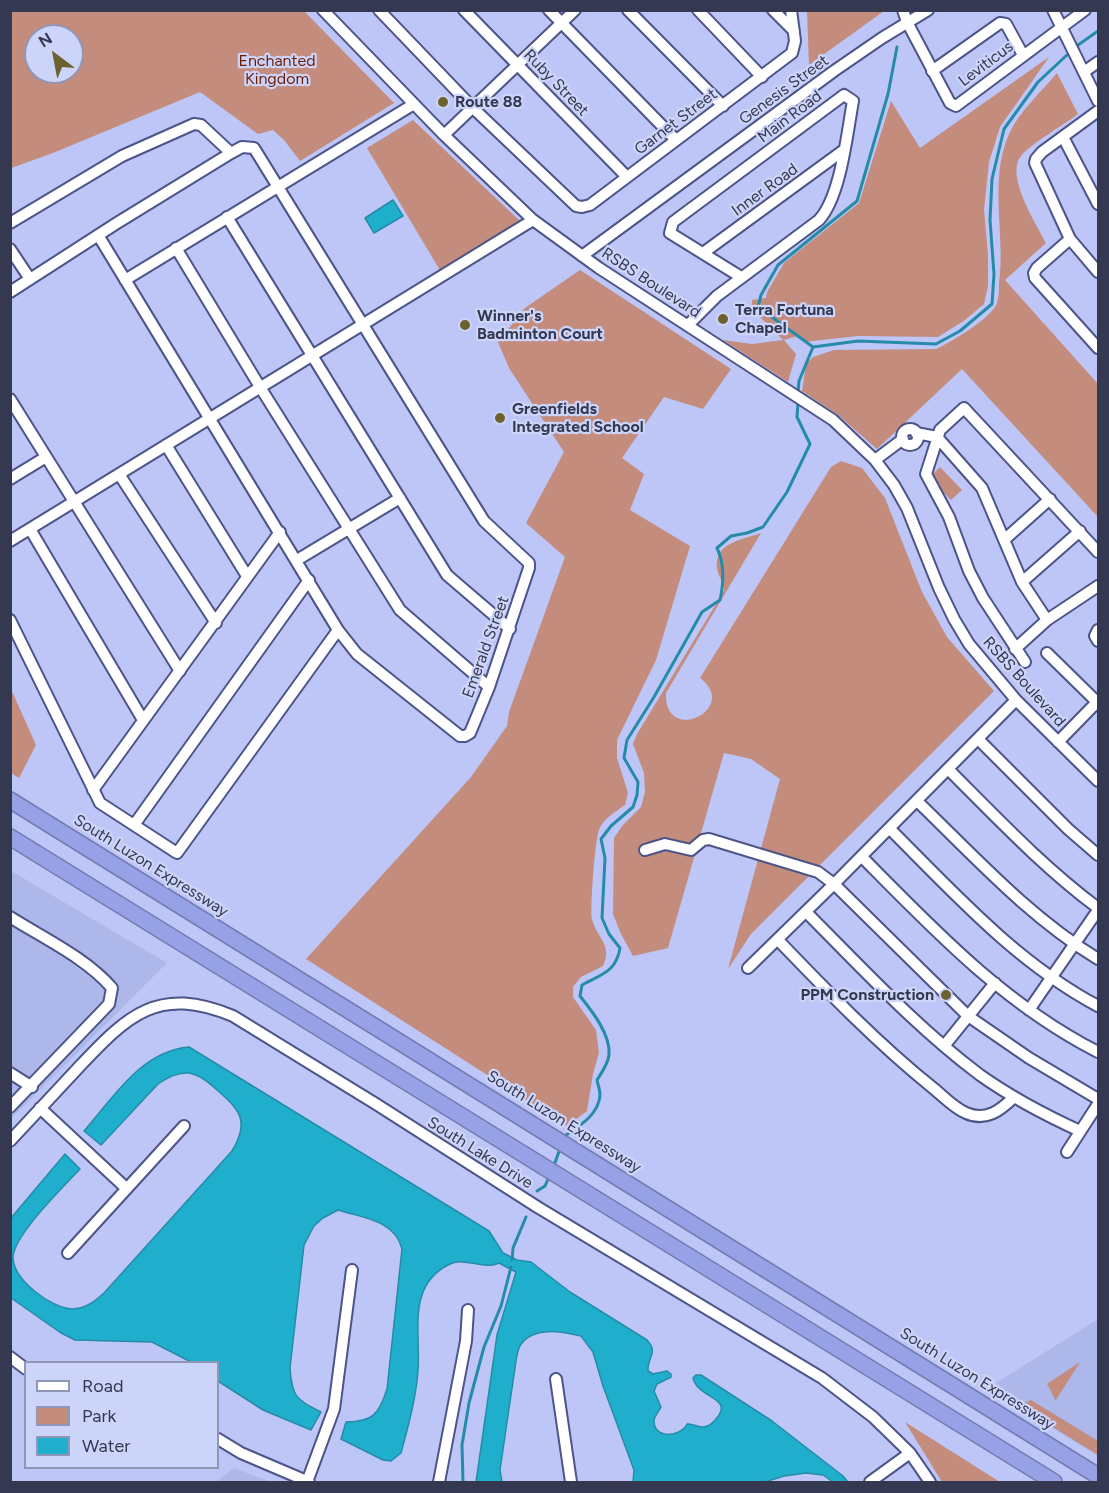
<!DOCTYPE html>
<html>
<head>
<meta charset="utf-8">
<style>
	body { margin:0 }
	#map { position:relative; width:1109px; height:1493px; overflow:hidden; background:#bdc6f6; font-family:Figtree,sans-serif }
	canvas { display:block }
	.frame { position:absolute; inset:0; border:12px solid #343850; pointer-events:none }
	.legend { position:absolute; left:24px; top:1361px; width:195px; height:108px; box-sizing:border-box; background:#cdd4f9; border:2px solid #9096b5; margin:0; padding:8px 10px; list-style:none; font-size:18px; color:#343850 }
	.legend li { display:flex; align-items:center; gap:12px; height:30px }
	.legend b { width:30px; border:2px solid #9096b5 }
	.north { position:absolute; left:24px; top:24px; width:60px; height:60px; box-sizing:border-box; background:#cdd4f9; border:2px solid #9096b5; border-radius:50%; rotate:328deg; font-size:16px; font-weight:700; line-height:24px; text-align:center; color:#343850 }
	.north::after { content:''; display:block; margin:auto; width:21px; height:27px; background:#6d612e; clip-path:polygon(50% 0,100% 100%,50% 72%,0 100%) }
</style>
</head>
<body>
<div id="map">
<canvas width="1109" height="1493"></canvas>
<div class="frame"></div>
<ul class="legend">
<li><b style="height:8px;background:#fff"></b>Road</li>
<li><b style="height:16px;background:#c48c7c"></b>Park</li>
<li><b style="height:16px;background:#1fafcd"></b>Water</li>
</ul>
<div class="north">N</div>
</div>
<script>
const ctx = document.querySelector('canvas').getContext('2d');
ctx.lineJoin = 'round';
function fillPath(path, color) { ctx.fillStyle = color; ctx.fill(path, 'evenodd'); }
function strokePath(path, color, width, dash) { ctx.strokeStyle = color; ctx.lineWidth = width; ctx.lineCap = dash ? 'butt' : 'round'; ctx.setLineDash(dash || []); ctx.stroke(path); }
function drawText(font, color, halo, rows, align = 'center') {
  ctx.font = font + ' Figtree,sans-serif'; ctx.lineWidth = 4.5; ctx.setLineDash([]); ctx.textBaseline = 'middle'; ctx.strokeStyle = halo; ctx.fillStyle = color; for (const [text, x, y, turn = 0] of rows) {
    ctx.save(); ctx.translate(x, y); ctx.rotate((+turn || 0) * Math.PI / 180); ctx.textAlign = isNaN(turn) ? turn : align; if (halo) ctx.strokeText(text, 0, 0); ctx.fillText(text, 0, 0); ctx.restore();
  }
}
fillPath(new Path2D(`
	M11,871L167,963L11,1119Z
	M1098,1319V1456L1003,1398L996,1383Z
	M234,1468L271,1482H216Z`), '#adb7ea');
fillPath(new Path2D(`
	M884,10V11L809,65L807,11Z
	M10,11H304L394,103L300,161L284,140L273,130L258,134L200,92L53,153L11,168ZM36,36H72V72H36Z
	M1049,57L1000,127L989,162L984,210L988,254V286L984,304L965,320L938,337L858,336L804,342L797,336L784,340L796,354L788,382L723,340L752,344L783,340L752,309V300L766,298L767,292L784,263L859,203L891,101L920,148Z
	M1057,73L1078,114C1065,124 1029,145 1021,156C1005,176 1036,223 1046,243L1005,280L1098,384V517L962,369L877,449L838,415L802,391L806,364L813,357L834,350L936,349C951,342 992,318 997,303C999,297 999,290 999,284C1006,235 988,182 1009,134C1019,112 1041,92 1057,73Z
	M413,120L521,222L441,272L367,148Z
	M580,270L731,369L703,409L664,397L622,458L644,474L630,510L690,546L656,660L617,740V758L628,793L625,805C616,812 603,818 599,830C595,840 590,909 592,919C597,939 613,944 603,966L581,977L573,987V997L596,1030L599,1053L593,1074L587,1111L567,1126L306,959L471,777L507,726L509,712L565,557L526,523L564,452L509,368L498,342L525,308Z
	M841,461L862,468L885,498L922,592L947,637L994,691L751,934L728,969L780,779L751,759L724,753L668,948L633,956L621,934L613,914L614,838L622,826L641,807L645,792L644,773L633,744L637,734L724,591C724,582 718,577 717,568C714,542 743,540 761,533L666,693C664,746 741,709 700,678L831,467Z
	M940,467L962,490L951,500L929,478Z
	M10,687L36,745L19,778L11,773Z
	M1080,1362L1056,1400V1401L1047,1384Z
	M1031,1400L1098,1441V1455L1022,1408V1404Z
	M905,1422L1000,1482H942Z`), '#c48c7c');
const water = new Path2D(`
	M393,200L403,216L374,233L365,218Z
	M189,1047L489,1231L503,1253L517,1260L531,1262L570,1292L647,1340C659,1353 647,1357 648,1371L653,1374L667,1371L671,1374V1377L657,1384L654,1391L661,1407C659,1411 655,1416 654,1420C653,1439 680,1438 687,1424C693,1423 698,1428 704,1427C710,1426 713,1423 716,1419C735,1397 698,1399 693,1378L696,1375H701L772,1421L843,1476L848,1482H833L823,1475L806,1473L784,1476L765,1482H633L634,1470L603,1386L593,1352L581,1336C563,1332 535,1326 522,1343C518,1347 517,1355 516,1361L500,1470L502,1482H476L497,1335L516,1272L499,1263C485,1270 465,1257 450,1264C406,1285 421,1332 418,1371C416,1398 408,1427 401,1453L391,1461L383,1460L341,1439L346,1422C373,1422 379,1414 387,1389L402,1249C395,1220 363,1218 338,1210L323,1218L314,1226L304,1245L290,1368C292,1396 295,1399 321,1412L311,1430L263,1410L218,1381V1362H191L152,1342L75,1340L61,1333L11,1298V1218L65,1154L80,1169C64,1186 14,1235 13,1257C13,1280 51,1308 72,1309C86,1309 95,1301 104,1293L232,1151C250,1121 240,1110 217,1090C209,1083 200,1075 189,1073C177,1072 167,1078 158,1084L101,1145L84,1131C113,1098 141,1051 189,1047Z`);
fillPath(water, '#1fafcd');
strokePath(water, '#258ba8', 1.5);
strokePath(new Path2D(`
	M1078,45L1098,31
	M813,347L758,307L761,295L778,265L857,201L888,94L897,47
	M798,392L799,381L813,347L858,341L936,344L960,331L992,304L994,274L990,220L992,179L1004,129L1038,82L1067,55
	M563,1137C578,1127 599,1115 600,1095C600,1090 598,1085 597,1080C602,1072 608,1064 609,1055C611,1035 592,1011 580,996L582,985C602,974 616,972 620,948L609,934L602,918L605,858L601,839L611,826L633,807L637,795L638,782L624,758L627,740L654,697L702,612L720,600C724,582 725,565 717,548L731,536L747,533L763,527L787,492L810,444L797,417L798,402
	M553,1168L561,1146
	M537,1191L545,1186L549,1177
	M512,1260L513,1248L526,1217
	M463,1482L462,1445L469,1403L484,1347L501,1306L511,1267`), '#258ba8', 3);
const minor = new Path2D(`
	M323,10L444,135L533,220L599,268L833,420L875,460L894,485L907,508L939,588L954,619L969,644L1016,700L1098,781
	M379,10L473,108L576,206L582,207L590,205L792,53L795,41L791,10
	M464,10L627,177
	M549,10L676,140
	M628,10L723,106
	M698,10L762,77
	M773,10L794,31
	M903,10L907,22L950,103L956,106L1085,10
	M1053,10L1098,101
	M932,71L1000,23L1006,24L1023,55
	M1084,72L1098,62
	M1098,111L1042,152L1036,159L1035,163L1070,239L1098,272
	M444,135L575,10
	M1063,137L1098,204
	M227,217L447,575L510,629
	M10,223L122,156L194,124L201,125L231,153
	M1070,239L1037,268L1034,273L1035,278L1098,348
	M176,248L260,387L400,610L489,687
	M10,249L30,279
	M703,253L844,150
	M582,256L834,71L882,38L928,10
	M125,280L414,104
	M10,292L117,223L231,153L242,147L254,148L484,521L529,563V568L489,687L470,733L465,736H460L357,654L338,630L98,235
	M689,324L717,296L819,220C841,196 847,133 853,101L844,95L673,222L670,233L741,277
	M10,399L180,671
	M902 437a8 8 0 1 1 16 0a8 8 0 1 1-16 0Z
	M916,433L937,437L982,488L1022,582L1047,620
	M166,445L247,576
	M875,460L903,439
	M119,474L216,623
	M10,479L46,457
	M30,529L143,720
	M1004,540L1050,499
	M10,541L533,220
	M297,560L400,498
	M1022,582L1080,531
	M10,620L100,803L177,853L338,630
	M1098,630L1095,636L1098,641
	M1015,649L1047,620L1098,586
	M1047,653L1098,703
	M1025,662L983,598L969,571L949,517L926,474L940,430L964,408L1098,552
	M978,739L1068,829L1098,855
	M1058,742L1097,702
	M948,769C997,818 1043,867 1098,908
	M93,790L280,532
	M917,801C975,857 1029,917 1098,959
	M134,825L309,580
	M890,829C954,893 1017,963 1098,1006
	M645,850L665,844L691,850L703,840L709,839L818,872L834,884L968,1016L1029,1058L1098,1099
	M862,857C935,931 1004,1004 1098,1052
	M806,912C862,968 916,1027 980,1075C1011,1097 1045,1115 1080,1131
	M10,917C45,939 86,958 112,988L109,1004L10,1107
	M778,940C827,991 877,1043 933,1088C943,1096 954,1108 966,1113C986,1122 1001,1110 1014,1097
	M748,968L834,884L1016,700
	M1029,1010L1098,910
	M944,1046L995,983
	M10,1073L32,1087
	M40,1108L126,1188
	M10,1141C33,1116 56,1092 79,1067C128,1015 158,985 233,1016L376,1104L539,1208L822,1378L873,1417L910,1453L930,1482
	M1067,1152L1098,1104
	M68,1253L184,1126
	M10,1357L26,1369
	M556,1379L571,1482
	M218,1439L241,1453L309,1482
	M307,1482L334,1409L352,1270
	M439,1482L466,1341L468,1310
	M870,1482L910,1453`);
const highway = new Path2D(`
	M10,800L1098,1476
	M10,837L1054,1482`);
strokePath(minor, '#4c5488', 14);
strokePath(highway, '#747cb2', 18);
strokePath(minor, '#fff', 10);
strokePath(highway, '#96a1e6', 15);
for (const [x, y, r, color] of [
	[443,102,6,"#6d612e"],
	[723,319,6,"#6d612e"],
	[465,325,6,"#6d612e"],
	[500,418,6,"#6d612e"],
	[946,995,6,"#6d612e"]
]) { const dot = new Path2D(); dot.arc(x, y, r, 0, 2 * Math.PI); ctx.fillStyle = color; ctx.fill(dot); strokePath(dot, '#cdd4f9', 2); }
drawText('16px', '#6e1d02', '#cdd4f9', [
	["Enchanted",277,61],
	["Kingdom",277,79]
]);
drawText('16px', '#343850', '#cdd4f9', [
	["Leviticus",986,64,-37],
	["Ruby Street",556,83,46],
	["Genesis Street",784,90,-36],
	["Main Road",790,117,-37],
	["Garnet Street",676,122,-37],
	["Inner Road",765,190,-36],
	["RSBS Boulevard",651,283,33],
	["Emerald Street",486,647,-70],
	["RSBS Boulevard",1024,682,48],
	["South Luzon Expressway",151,866,32],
	["South Luzon Expressway",564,1122,32],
	["South Lake Drive",480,1153,32],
	["South Luzon Expressway",977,1379,32]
]);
drawText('bold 16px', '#343850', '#cdd4f9', [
	["Route 88",455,102],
	["Terra Fortuna",735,310],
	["Chapel",735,328],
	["Winner's",477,316],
	["Badminton Court",477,334],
	["Greenfields",512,409],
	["Integrated School",512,427],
	["PPM Construction",934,995,"right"]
], 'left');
</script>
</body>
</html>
